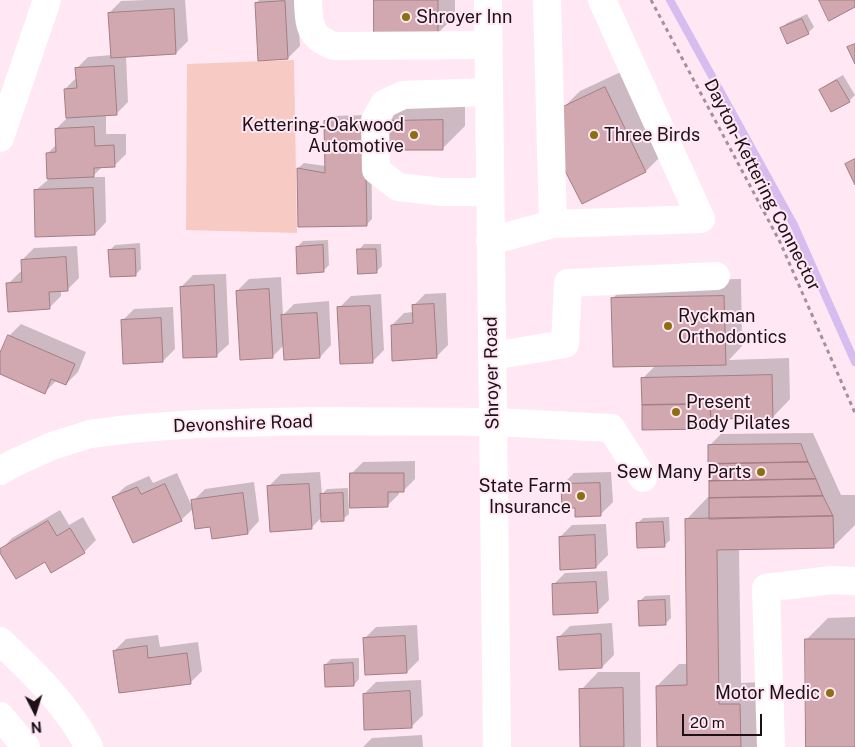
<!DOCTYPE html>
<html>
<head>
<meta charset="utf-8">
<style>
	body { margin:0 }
	#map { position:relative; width:855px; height:747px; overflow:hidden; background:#ffe8f3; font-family:"Public Sans",sans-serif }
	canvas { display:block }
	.north { position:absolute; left:10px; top:687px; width:50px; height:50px; -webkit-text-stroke:4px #ffe8f3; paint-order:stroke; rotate:175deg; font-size:14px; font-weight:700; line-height:20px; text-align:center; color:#1d1017 }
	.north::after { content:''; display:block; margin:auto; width:18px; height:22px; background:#1d1017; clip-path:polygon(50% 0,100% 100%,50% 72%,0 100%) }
	.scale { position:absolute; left:682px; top:714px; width:80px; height:22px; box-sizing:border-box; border:2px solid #1d1017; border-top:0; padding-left:6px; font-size:15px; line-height:18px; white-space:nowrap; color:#1d1017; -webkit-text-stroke:4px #ffe8f3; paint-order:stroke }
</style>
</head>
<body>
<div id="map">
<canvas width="855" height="747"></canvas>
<div class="north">N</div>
<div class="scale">20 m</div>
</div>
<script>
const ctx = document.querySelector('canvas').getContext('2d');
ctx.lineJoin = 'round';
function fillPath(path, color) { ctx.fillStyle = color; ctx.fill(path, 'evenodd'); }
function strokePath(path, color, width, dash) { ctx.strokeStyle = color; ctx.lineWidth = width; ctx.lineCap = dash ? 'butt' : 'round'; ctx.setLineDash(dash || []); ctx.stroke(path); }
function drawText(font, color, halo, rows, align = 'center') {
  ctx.font = font + ' "Public Sans",sans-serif'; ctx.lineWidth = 4; ctx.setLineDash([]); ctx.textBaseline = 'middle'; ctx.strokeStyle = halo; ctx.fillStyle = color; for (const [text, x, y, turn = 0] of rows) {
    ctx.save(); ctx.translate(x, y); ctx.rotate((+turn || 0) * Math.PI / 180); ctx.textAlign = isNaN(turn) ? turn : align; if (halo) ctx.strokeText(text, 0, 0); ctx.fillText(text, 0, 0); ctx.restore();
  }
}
fillPath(new Path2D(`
	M294,60L297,233L186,230L187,64Z`), '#f8cac4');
fillPath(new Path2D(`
	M146,0H185L188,41L176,53L126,56L128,102L116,114H106V134H126V154L114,166H103L92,177H105L106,222L95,234L35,191L49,179L48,153L57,144L56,129L67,118L65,89L77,77V68L88,57L112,55L109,13L121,1Z
	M259,0H297L300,46L288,58L256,4Z
	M375,0H455V16L438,33Z
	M807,14L814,27L808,33L781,29L787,23Z
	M623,71L663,154L646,171L562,109L580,91Z
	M843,75L855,95L849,101L820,90L826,85Z
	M408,99H465V126L443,148L386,121Z
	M371,115L372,219L366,225L298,168L304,163L326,166V121L332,116Z
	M328,240L329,265L323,271L297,247L303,241Z
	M140,243L141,269L135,275L109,251L115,245Z
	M364,244H381L382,266L376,272L359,250Z
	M77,246L79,278L67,290H61V296L49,308L8,284L20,272H23L22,260L34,248Z
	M226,274L229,344L217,355L184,357L181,287L193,275Z
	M281,277L283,315L294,304L329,301L331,345L320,357L284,345L272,357L237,291L249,279Z
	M741,279L742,346L729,360L789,358L790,399L773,417L720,418L710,428L642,379L656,365L612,299L630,281Z
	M446,293L448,345L436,357L392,325L404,313L413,312V306L425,294Z
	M381,294L384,350L372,362L339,308L351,296Z
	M173,307L175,349L163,361L122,321L134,309Z
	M21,324L86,352L78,372L66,384L57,380L45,392L0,373V356L9,336Z
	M813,433L841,495H855V525L833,547L739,549L741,683L762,682L763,747H658L657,686L679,664H688L686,520L708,497H710L709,446L721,434Z
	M415,461V479L403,491H399V494L387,506L351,474L363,462Z
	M320,472L322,494L327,489L348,488L349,514L343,519L322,517L311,528L269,486L281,474Z
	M611,472L613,502L601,514L576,506L562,485L574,473Z
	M177,473L193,509L181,520L114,497L126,486L149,476L153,483Z
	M254,482L259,521L248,533L211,526L193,501L205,489Z
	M60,510L69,525L83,517L96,540L84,552L0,551L12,538Z
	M669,517L670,540L664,546L637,524L643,518Z
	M606,524L608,555L596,567L560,537L572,525Z
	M607,571L609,600L597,612L553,585L565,573Z
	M670,595L671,618L665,624L639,602L645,596Z
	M855,617V747H807L806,640L828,618Z
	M612,623L614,655L602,667L559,637L570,626Z
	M417,625L419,660L407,672L364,639L376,627Z
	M158,635L160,647L198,642L202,671L190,683L114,651L126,639Z
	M359,658V679L354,685L325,665L331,659Z
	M598,672H640L641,747H581V690Z
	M421,680L423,715L411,727L364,694L376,682Z
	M422,735L423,747H363L372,738Z`), '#0003');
strokePath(new Path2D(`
	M670,0L794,225L855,362`), '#d7bcef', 8);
const building = new Path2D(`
	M374,0H438V34L374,35Z
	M819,0H855V7L829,21Z
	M285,1L288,59L258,61L255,3Z
	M174,9L176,54L111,58L108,13Z
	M802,19L809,34L787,44L780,28Z
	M855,44V64L847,47Z
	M114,66L117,115L66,118L64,89L77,88L75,68Z
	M837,80L850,102L831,112L819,90Z
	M605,87L646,172L582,204L560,161L561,108Z
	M365,120L367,226L298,227L297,168L325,173L324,121Z
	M443,120V150H385V121Z
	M94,127L95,146L114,145L115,167L94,168V177L47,179L46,153L56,152L55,129Z
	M855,159V185L845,164Z
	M93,188L95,235L35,237L34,190Z
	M323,245L324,272L297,274L296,247Z
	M135,249L136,276L110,277L108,250Z
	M357,249H376L377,273L358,274Z
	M66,257L68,291L49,292L50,309L8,312L6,283L22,282L21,260Z
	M214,285L217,357L183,358L180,287Z
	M269,289L273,358L240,360L236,291Z
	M724,296L726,365L613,367L611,298Z
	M434,304L437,358L392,361L391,325L413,323L412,305Z
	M370,306L373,363L340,364L337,307Z
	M317,313L320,358L284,360L281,315Z
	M161,318L163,362L123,364L121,320Z
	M8,335L75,364L66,385L51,379L45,394L0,374V353Z
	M772,375L773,418L711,419L710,404L642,405L641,378Z
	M710,404L711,429L642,430V405Z
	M801,444L808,462L708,464V445Z
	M808,462L816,479L709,481L708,464Z
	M350,473H404V492H388V507L350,508Z
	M816,479L823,496L709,498V481Z
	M600,483L601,516L575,517V508H562L561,484Z
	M165,484L182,521L133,543L112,497L137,487L141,494Z
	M309,484L312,529L270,532L267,486Z
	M243,493L248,534L212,539L210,527L195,529L191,500Z
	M343,493L344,521L321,522L320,494Z
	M823,496L833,516L709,519V498Z
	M833,516L834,548L717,550L719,704H740L741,747H657L656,686L687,685L685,519Z
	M48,521L57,536L70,528L85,553L51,573L45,562L16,579L0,553V549Z
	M663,522L665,547L637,548L636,523Z
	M595,535L596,568L560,570L559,537Z
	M596,582L598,613L553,615L552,584Z
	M665,600L666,625L639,626L638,601Z
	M601,634L602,668L559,670L557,637Z
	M405,636L407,673L365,675L363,638Z
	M805,639H855V747H806Z
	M147,646L148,658L187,653L191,684L119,693L113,651Z
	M353,663L354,686L325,687L324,665Z
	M623,688L624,747H580L579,689Z
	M410,691L412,728L364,730L363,694Z`);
fillPath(building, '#d1a8af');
strokePath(building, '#a37d83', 1);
strokePath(new Path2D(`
	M651,0L780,242L855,413`), '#a3909a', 3, [4, 4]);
strokePath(new Path2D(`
	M308,0C309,25 309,37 334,46L488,45
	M547,0L553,224
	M489,92L403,95L384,104L375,120L376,170L398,187L442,192H490
	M0,138L47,0
	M490,241L553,224L701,219L602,0
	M492,356L565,344L568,283L716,276
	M0,471L14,463L52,446L90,434L129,429L195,424L314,421L494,422L611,428L643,478
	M0,641C33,672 68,706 89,747
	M0,716L26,747
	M771,747L766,588L832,580L855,581`), '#fff', 28);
strokePath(new Path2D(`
	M488,0C490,249 495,498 497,747`), '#fff', 28);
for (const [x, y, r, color] of [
	[406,17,5,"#8f6e12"],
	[414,135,5,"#8f6e12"],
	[594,135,5,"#8f6e12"],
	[668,326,5,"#8f6e12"],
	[676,412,5,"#8f6e12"],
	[761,472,5,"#8f6e12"],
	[581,496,5,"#8f6e12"],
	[830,693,5,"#8f6e12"]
]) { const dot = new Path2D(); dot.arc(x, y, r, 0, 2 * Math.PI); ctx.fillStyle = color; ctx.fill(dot); strokePath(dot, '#ffe8f3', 2); }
drawText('18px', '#1d1017', '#ffe8f3', [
	["Shroyer Inn",416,17],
	["Kettering-Oakwood",404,125,"right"],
	["Automotive",404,146,"right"],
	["Three Birds",604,135],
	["Ryckman",678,316],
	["Orthodontics",678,337],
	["Present",686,402],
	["Body Pilates",686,423],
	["Sew Many Parts",751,472,"right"],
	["State Farm",571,486,"right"],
	["Insurance",571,507,"right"],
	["Motor Medic",820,693,"right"]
], 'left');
drawText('18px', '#1d1017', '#ffe8f3', [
	["Dayton-Kettering Connector",762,185,63],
	["Shroyer Road",492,373,-91],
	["Devonshire Road",243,424,-2]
]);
</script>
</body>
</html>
